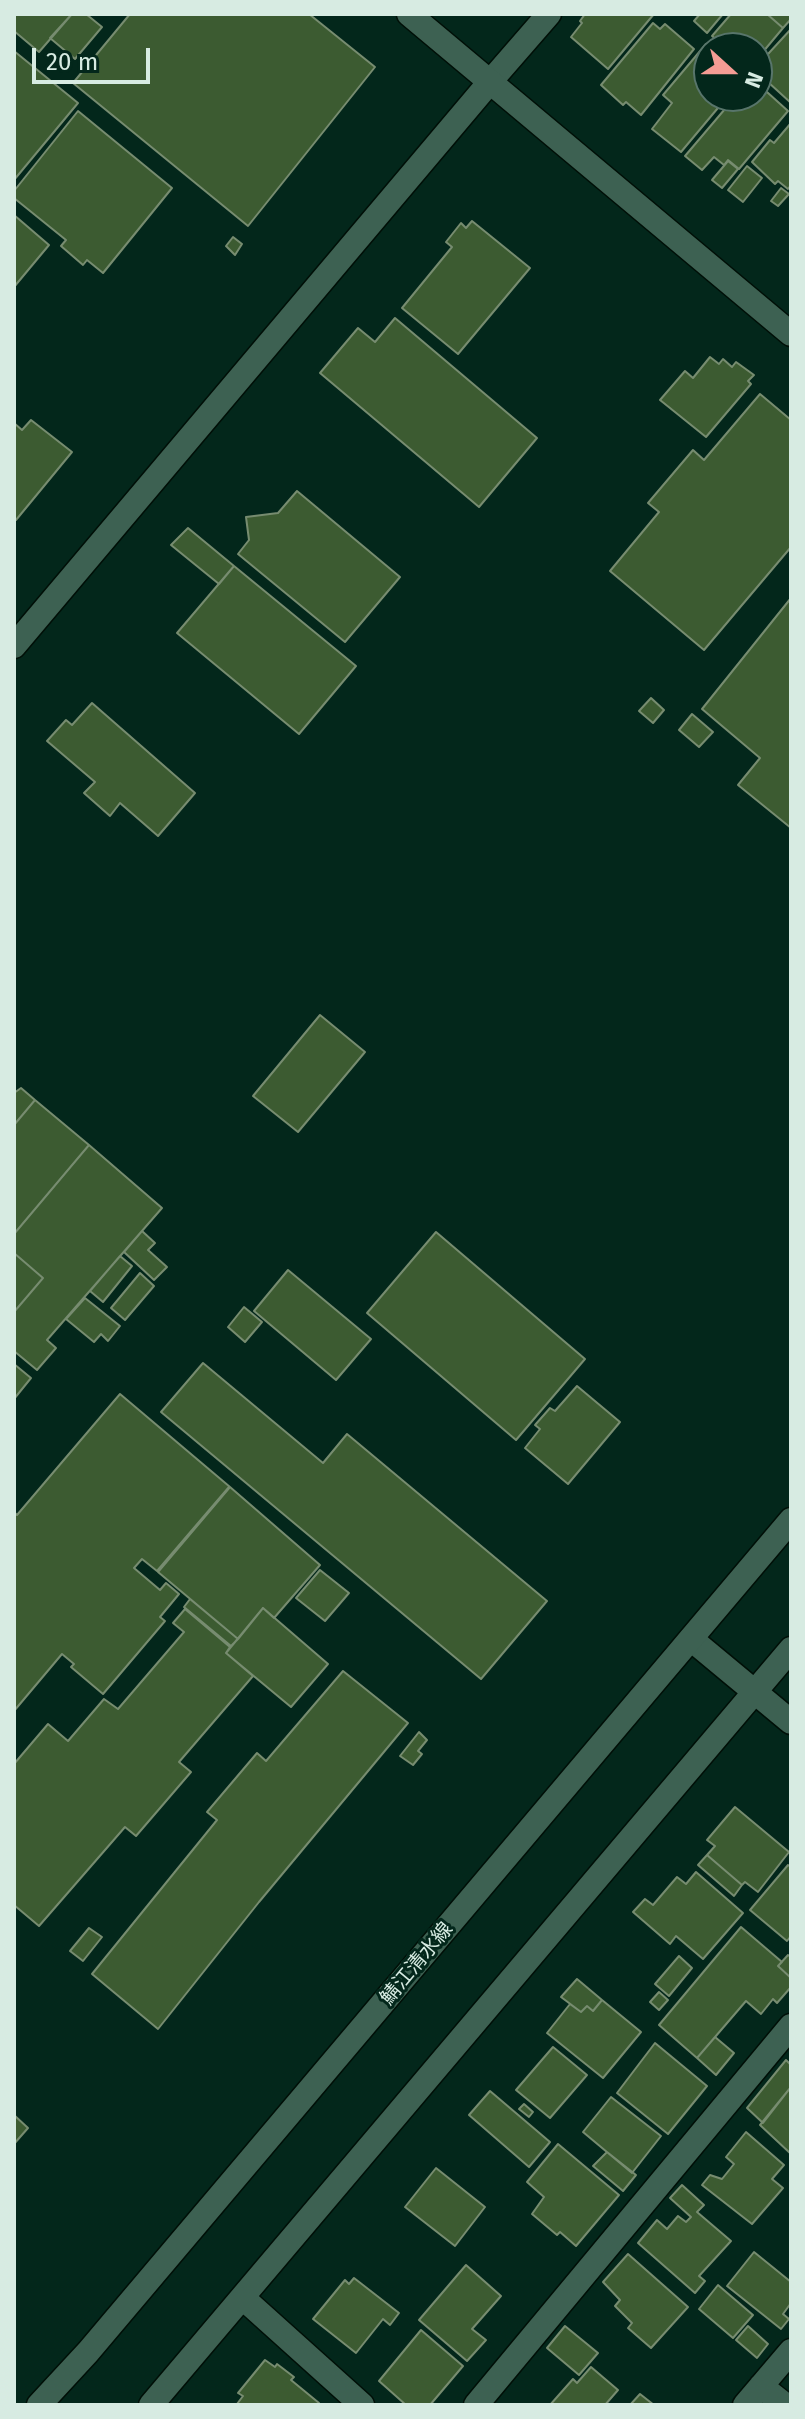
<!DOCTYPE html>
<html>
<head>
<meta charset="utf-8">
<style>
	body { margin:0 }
	#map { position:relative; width:805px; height:2419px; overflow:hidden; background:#03271b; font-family:"Fira Sans",sans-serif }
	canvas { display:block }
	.frame { position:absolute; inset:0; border:16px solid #d7ebe2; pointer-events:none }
	.north { position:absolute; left:693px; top:32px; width:80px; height:80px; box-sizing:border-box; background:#03271b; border:2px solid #58756b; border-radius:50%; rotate:111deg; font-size:22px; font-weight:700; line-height:32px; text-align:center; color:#d7ebe2 }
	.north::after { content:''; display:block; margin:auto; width:28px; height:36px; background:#f59c94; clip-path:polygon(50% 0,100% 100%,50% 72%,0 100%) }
	.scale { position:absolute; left:32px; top:48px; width:118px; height:36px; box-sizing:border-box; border:4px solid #d7ebe2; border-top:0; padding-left:10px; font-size:24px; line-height:28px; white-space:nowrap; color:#d7ebe2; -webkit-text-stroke:6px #03271b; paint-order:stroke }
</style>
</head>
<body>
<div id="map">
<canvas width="805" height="2419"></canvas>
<div class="frame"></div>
<div class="north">N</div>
<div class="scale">20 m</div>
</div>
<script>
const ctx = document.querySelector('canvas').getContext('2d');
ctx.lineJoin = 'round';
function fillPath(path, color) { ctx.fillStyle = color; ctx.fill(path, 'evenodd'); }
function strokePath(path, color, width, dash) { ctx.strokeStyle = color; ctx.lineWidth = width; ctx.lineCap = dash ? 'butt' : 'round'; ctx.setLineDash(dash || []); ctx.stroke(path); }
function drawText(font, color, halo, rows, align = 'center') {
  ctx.font = font + ' "Fira Sans","Noto Sans JP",sans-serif'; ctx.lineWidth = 6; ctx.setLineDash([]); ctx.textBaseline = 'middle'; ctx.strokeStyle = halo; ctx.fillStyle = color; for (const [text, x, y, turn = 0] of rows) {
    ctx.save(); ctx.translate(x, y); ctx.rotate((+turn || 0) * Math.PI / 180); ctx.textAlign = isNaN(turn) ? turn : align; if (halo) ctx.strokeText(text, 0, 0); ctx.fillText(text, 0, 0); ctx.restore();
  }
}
const building = new Path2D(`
	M15,14H72L39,52L14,31Z
	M72,14H86L102,27L75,59L50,38Z
	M130,14H309L375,67L248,226L73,83Z
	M585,14H654L608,69L571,37L582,23L580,21Z
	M700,14H723L707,33L694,21Z
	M731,14H767L783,28L757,59V48H726L712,36Z
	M767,14H791V19L783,28Z
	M653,23L660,29L665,24L694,49L641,115L626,102L623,105L601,85Z
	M791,29V103L757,72V66Z
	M706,44L710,48L709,96H728L681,152L652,129L672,103L663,95Z
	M14,51L78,103L14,180Z
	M757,83L788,111L739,169L728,160L724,165L714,157L702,170L685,156L736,96H757Z
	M78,111L172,188L103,273L87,260L83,265L61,246L66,240L14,198V191Z
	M791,123V185L788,189L778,181L775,184L752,162L770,140L774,143Z
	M728,161L738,169L722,188L712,180Z
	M747,166L762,178L743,202L728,190Z
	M781,188L789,194L778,206L771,201Z
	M14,215L49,245L14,287Z
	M472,221L530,268L458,354L402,308L452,247L446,242L461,223L466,228Z
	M233,237L242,244L235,255L226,246Z
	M395,318L537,438L479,507L320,373L358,328L375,342Z
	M710,357L719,364L723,359L732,367L736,362L754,375L748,381L751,384L706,437L660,400L685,371L693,378Z
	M760,394L791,420V547L704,650L610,571L659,512L648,503L693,450L704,460Z
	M31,420L72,452L16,520L14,518V423L22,430Z
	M297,491L400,577L345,642L238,554L249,540L246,517L278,513Z
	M188,528L234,566L219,584L171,545Z
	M234,566L356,666L299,734L177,633Z
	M791,598V828L738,785L760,758L702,709Z
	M651,698L664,710L653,723L639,711Z
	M92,703L195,793L158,836L120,803L110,816L84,793L95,782L47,741L66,720L72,725Z
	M692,714L713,732L699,747L679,730Z
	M320,1015L365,1052L298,1132L253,1096Z
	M21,1088L35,1100L14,1125V1093Z
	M35,1100L89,1145L14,1234V1125Z
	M89,1145L162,1208L47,1340L56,1348L37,1370L14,1351V1312L43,1278L14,1253V1234Z
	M142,1231L155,1243L148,1250L167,1267L154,1280L124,1252Z
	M436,1232L585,1359L516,1440L367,1313Z
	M14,1253L43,1278L14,1312Z
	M120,1256L132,1266L103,1302L90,1291Z
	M288,1270L371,1339L336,1380L254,1311Z
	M140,1273L154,1286L125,1320L111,1308Z
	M85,1298L120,1326L108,1341L101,1334L94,1342L66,1319Z
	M244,1307L262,1322L245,1342L228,1327Z
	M203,1363L323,1463L347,1434L547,1601L481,1679L161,1412Z
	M14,1364L31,1378L14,1399Z
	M577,1386L620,1422L568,1484L525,1448L540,1429L535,1425L550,1408L555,1411Z
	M120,1394L230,1487L157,1571L142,1559L134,1568L160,1590L166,1583L179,1594L160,1617L165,1621L103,1694L71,1667L74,1664L62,1654L14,1711V1512L17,1515Z
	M229,1487H230L157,1571Z
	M230,1487L320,1565L274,1618L263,1608L238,1639L158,1572Z
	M320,1570L349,1593L325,1621L296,1598Z
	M190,1599L238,1639L231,1646L184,1607Z
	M263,1608L328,1664L291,1707L226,1653Z
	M185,1609L230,1647L226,1653L253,1676L179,1762L191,1772L136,1836L125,1827L39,1926L14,1905V1764L48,1724L68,1741L104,1699L118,1709L184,1632L173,1623Z
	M343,1671L408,1723L259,1902L158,2029L92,1974L217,1820L207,1812L257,1753L266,1761Z
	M419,1732L427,1740L418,1751L422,1754L413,1765L400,1756Z
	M735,1807L789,1852L758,1892L745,1882L742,1885L707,1855L715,1846L707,1840Z
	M707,1855L742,1885L734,1896L698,1865Z
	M788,1865L791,1867V1936L787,1941L750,1910Z
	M696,1872L743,1913L703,1959L676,1936L670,1944L633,1912L645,1899L653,1905L677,1877L686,1884Z
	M741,1927L782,1962L778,1966L791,1978V1987L777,2003L773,1999L761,2014L746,2001L697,2058L659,2025Z
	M89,1928L102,1937L83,1961L70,1951Z
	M788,1955L791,1957V1978L778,1966Z
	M679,1956L692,1968L669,1996L655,1984Z
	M577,1979L602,2000L593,2011L587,2006L581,2012L561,1997Z
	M659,1992L668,2000L659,2010L650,2002Z
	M602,2000L641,2032L603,2078L547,2033L570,2004L581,2012L587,2006L593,2011Z
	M715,2037L734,2053L716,2075L697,2058Z
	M655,2043L707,2086L668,2134L617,2093Z
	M553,2047L587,2075L550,2118L516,2090Z
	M786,2060L791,2065V2087L763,2123L747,2108Z
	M791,2087V2154L760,2125Z
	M490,2091L550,2142L529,2167L469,2115Z
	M611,2097L661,2136L632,2173L583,2132Z
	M524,2104L533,2112L529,2117L519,2109Z
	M14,2115L28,2128L14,2144Z
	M746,2132L784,2165L772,2179L783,2188L752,2224L702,2185L710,2175L722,2179L734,2164L726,2157Z
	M558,2144L619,2195L576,2246L560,2232L557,2235L532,2214L544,2197L527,2182Z
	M607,2152L636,2175L623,2191L593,2166Z
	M436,2168L485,2207L455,2246L405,2207Z
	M682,2185L704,2205L697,2212L731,2241L699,2276L705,2281L695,2293L638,2243L657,2220L667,2229L678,2216L686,2222L691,2217L670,2198Z
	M754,2252L791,2282V2303L783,2314L789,2319L781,2329L727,2286Z
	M628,2254L688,2307L651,2348L628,2328L632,2323L615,2306L620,2300L603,2282Z
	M466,2265L501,2296L472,2329L486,2340L467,2361L419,2320Z
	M354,2278L399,2313L390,2325L383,2319L356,2353L313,2319L345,2280L349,2284Z
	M718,2285L753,2315L733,2338L699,2309Z
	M565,2326L598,2353L579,2375L547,2348Z
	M748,2326L768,2344L757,2358L736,2340Z
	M421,2330L463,2366L430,2405H406L379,2381Z
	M265,2360L275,2367L277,2364L294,2377L291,2380L319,2403L318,2405L237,2404L243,2396L238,2393Z
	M591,2367L618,2390L605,2405H550L573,2379L577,2383Z
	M640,2394L654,2405H630Z`);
fillPath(building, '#3c5b31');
strokePath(building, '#778c70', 2);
const street = new Path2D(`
	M489,83L549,14
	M691,1639L791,1722
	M243,2298L362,2405
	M761,2386L785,2405
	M151,2405L791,1649
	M476,2405L791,2026
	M745,2405L791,2351`);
const secondary = new Path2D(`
	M409,14L791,334
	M14,646L489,83
	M39,2405L88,2352L791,1520`);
strokePath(street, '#000f07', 27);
strokePath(secondary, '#000f07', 27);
strokePath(street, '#3d6152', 24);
strokePath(secondary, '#3d6152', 24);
drawText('20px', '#d7ebe2', '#03271b', [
	["鯖江清水線",417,1964,-50]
]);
</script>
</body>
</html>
